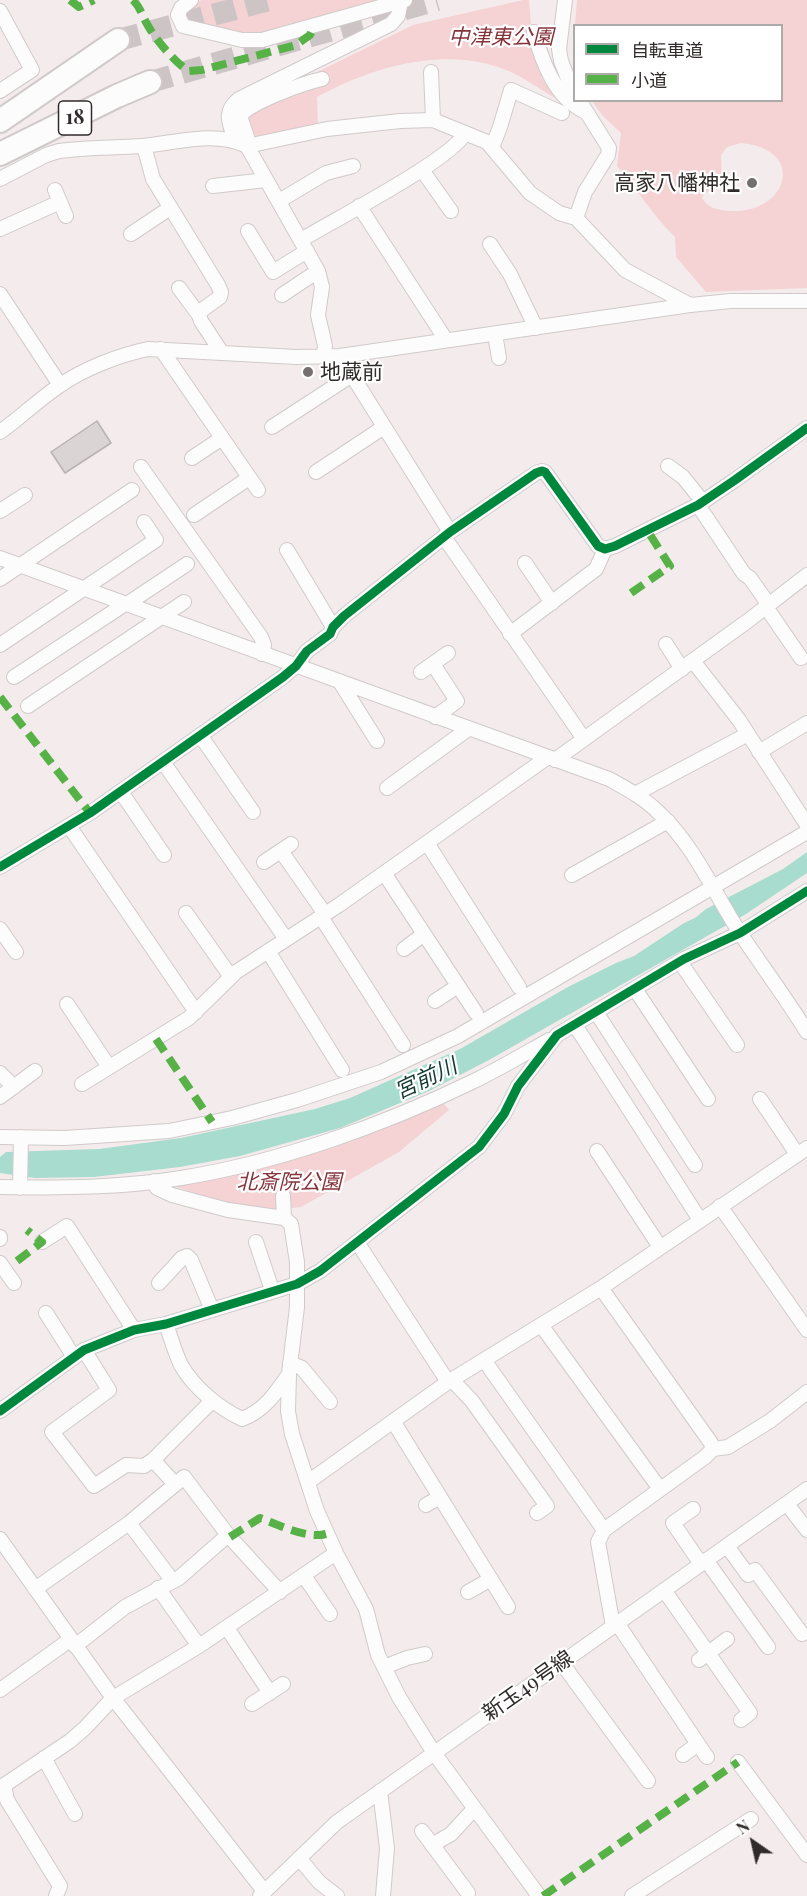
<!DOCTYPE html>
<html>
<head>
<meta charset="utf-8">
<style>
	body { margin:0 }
	#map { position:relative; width:807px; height:1896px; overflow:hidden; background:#f4ecec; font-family:"Playfair Display","Noto Sans JP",serif }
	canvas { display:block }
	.legend { position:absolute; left:573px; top:24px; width:210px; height:78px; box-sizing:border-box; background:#fff; border:2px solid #adaaaa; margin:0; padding:8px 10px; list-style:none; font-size:18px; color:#312b2b }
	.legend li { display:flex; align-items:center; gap:12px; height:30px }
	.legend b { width:30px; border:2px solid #adaaaa }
	.north { position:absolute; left:723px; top:1812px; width:60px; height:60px; -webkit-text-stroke:4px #fff; paint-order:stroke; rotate:326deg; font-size:16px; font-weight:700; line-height:24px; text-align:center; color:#312b2b }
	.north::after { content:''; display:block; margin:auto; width:21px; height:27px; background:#312b2b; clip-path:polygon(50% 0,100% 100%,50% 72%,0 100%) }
</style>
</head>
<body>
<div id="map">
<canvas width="807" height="1896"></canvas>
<ul class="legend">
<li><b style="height:8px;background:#00873e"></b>自転車道</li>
<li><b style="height:8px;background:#56b246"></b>小道</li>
</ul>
<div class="north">N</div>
</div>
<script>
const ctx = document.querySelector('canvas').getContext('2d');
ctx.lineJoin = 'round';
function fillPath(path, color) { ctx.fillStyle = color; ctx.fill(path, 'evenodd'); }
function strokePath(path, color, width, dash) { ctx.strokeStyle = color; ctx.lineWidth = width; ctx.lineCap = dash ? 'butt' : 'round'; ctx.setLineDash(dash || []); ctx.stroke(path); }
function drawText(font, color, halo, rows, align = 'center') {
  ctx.font = font + ' "Playfair Display","Noto Sans JP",serif'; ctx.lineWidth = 4.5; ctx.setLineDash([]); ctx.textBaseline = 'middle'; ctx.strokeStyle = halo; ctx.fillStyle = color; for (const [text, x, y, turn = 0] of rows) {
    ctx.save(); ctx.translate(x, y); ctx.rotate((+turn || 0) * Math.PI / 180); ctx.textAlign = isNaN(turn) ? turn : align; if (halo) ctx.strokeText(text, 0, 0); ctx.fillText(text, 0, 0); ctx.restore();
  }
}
fillPath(new Path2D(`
	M201,0H382L259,36L188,24L182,13Z
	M523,0H529L532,38L542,78L555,98C541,90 526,79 511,72C449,44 373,66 317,97L318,125L264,137L251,135L246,117L307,77L413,25Z
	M577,0H807V288L706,292L676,257L675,237C653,216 637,189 617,166L621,133L602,115L592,101L782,100V26L575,25ZM741,143C807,149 789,214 730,211C718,210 709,209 702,198L704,194L722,183L721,155L727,147Z
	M441,1100L449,1110L399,1152L301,1207L276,1210L232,1206L171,1185Z`), '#f5d2d3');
fillPath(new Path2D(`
	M807,852V873L746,914L489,1060L429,1091L340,1128L240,1156L180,1167L94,1177L35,1178L0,1173V1157L6,1152L99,1149L181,1138L315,1109L350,1098L460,1049L568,987L616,963L634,956L684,923L695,918L706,909L783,869Z`), '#a8dcce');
const building = new Path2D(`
	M97,421L111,443L65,473L51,452Z`);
fillPath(building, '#dad4d4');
strokePath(building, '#b8b2b2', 1.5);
strokePath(new Path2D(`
	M118,40L269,0
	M150,82L437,0`), '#cdc5c5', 22, [22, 11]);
const minor = new Path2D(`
	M191,0L181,8L178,15L183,26L242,40H262L405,0
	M565,0L559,49L561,61L574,94
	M0,11L32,70L0,91
	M534,32C542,61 555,98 584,111
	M431,72L433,120
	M322,79C304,83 250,102 240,116L247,137V146L318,271L322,287L318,315L325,346L324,355
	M235,140C229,122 223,112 239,99L391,24L398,16L401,1
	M144,146L153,179L218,285L221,292L220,297L202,310L199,315L201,321L222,353
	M492,148L500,127L511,90L562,113
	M422,170L451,211
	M0,179L46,155L59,151C86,147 114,148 142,146C176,143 215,130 247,146L327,129L400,121L433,120L487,142L530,193L559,213L576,218L625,270L690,305
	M213,186L266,180
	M55,190L66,216
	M279,201L326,173L353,166
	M359,206L446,340
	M576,218L585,192L608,155L609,148L579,100
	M0,229L60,202
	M248,231L273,272L307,251
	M131,234L170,208
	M301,240C332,221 453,159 465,133
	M490,244L510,274L536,328
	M179,288L199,315
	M0,294L60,385
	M282,295L318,271
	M495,334L499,358
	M161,349L258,490
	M340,356L450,532
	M272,427L352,375
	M0,432C20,418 38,400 59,386C83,369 119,355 148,349L296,357L340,356L690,305L731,301H807
	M192,458L222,438
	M668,466L683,477L703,502
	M141,467L261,637L264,645L262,654
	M316,472L384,427
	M698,505L744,574L750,578L769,605
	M0,511L25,495
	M194,515L249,478
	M444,537L584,739
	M287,550L333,627
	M0,558L609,779C627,789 644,798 658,812C694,845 714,893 740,933C762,966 786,998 807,1032
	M525,563L552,603
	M0,579L132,490
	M127,604L187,564
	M766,607L801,658
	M510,634L596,569L605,549
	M666,644L682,669
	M0,645L156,540L144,522
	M693,661L739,720L807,825
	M433,664L457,701L435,717
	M421,672L448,653
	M14,677L125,604
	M340,682L377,741
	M28,706L184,602
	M200,735L253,812
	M759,752L807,723
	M555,760L749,620L807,575
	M163,762L286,939
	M387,788L468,729
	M121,792L164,855
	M635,794L748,734
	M69,826L196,1012
	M427,843L519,987
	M281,851L325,914
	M264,862L291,844
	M0,867L90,813L283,677L296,666L307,651L330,634L333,627L344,616L450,532L536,473L542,471L545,472L598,546L605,549L615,546L698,505L735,480L807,428
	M384,873L476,1013
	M572,875L668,821
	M186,913L231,977
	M321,917L403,1045
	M0,929L16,952
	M404,949L424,934
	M268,951L342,1070
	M680,962L737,1045
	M635,989L708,1099
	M435,1001L458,986
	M67,1004L109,1067
	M596,1012L695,1165
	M575,1025L700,1220
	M0,1073L14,1087
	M82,1084L189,1018L236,972L339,905L548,757
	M0,1097L35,1071
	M760,1099L797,1154
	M0,1137L65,1138L169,1131L232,1118L297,1100L381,1072L458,1036L807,832
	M597,1151L660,1247
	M154,1181L157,1188L172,1195L228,1210L284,1218L291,1224L297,1262V1307L289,1374L288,1411L292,1434L317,1511L336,1553L366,1609L378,1655L399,1697L434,1753L539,1896
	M0,1187C61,1188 121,1188 181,1178C280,1162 384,1125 474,1081C499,1069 524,1054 549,1040
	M20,1188L21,1137
	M283,1196L284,1218
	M720,1206L807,1330
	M0,1237V1239
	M42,1242L67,1226L134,1330
	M256,1242L272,1290
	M357,1242L448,1382
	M0,1263L14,1283
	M159,1283L182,1258L187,1256L191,1260L212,1310
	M601,1288L711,1443L713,1449L705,1457L604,1530L598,1542L613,1626
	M46,1313L74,1357
	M166,1324C171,1338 175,1353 181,1365C194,1388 219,1408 242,1419C264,1411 276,1393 289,1374
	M541,1325L660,1489
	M84,1350L109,1390L52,1432L94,1486L126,1465L144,1466L153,1460L212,1401
	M484,1360L604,1530
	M290,1363L302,1368L330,1402
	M452,1380L472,1401L547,1506L537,1513
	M0,1411L84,1350L134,1330L166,1324L297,1284L320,1271L479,1147L504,1114L518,1086L557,1035L684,959L740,933L807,891
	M393,1421L508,1607
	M713,1449L728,1447L770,1421L807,1392
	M153,1460L175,1484
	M308,1482L448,1382L601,1288L807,1148
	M787,1504L807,1530
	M426,1505L440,1497
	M693,1509L673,1523L701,1564
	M129,1523L172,1580
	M228,1535L280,1592
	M0,1539L113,1698L264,1891
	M727,1546L748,1575L755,1570L802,1634
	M706,1560L768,1647
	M304,1576L330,1614
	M158,1588L199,1646
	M35,1589L129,1523L184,1477L228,1535L179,1578L125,1607L75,1646
	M664,1590L750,1713L741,1720
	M468,1592L491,1579
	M617,1623L698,1744L683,1755
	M227,1628L270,1693
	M699,1660L727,1639
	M561,1662L648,1781
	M384,1667L407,1658L425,1654
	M0,1690L71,1639
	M252,1704L283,1684
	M698,1744L707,1757
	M44,1758L75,1814
	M738,1762L807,1855
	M4,1785L7,1800L60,1886L56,1896
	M0,1788L70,1741L85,1728L113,1698L199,1646L336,1553
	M380,1791L387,1848L383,1896
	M422,1831L468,1893
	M432,1845L451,1834L474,1809
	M299,1858L319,1882L337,1896
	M260,1896L337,1822L807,1489
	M632,1896L751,1819`);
const primary = new Path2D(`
	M0,121L118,40
	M0,154L117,96L150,82`);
strokePath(minor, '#d0caca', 16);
strokePath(primary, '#d0caca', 26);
strokePath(minor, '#fdfcfc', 14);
strokePath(primary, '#fdfcfc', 22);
strokePath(new Path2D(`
	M70,0L79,7L94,0
	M133,0C140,7 142,15 147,24C155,39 174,61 188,71L202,70L296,45L310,35L314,26
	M631,593L670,566L647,530
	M0,697L90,813
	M156,1039L212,1122
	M17,1261L42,1242L27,1230
	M230,1537L260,1518C279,1525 306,1539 326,1534
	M543,1896L738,1762`), '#56b246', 8, [15, 8]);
strokePath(new Path2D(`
	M0,867L90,813L283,677L296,666L307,651L330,634L333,627L344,616L450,532L536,473L542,471L545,472L598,546L605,549L615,546L698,505L735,480L807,428
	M0,1411L84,1350L134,1330L166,1324L297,1284L320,1271L479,1147L504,1114L518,1086L557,1035L684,959L740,933L807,891`), '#00873e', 9);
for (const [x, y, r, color] of [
	[752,183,6,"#756f6f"],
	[308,372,6,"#756f6f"]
]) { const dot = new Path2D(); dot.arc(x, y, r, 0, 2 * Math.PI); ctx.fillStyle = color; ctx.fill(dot); strokePath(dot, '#fff', 2); }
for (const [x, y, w] of [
	[75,118,33]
]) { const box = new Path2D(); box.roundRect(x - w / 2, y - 17, w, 34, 4.5); ctx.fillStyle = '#fff'; ctx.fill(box); strokePath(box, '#312b2b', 1.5); }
drawText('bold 20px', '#312b2b', null, [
	["18",75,118]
]);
drawText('italic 21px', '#85333b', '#fff', [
	["中津東公園",501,37],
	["北斎院公園",289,1182]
]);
drawText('21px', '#312b2b', '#fff', [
	["高家八幡神社",740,183],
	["地蔵前",320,372,"left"]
], 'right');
drawText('21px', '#312b2b', '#fff', [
	["新玉49号線",528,1686,-35]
]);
drawText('italic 22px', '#153a32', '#fff', [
	["宮前川",426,1079,-25]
]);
</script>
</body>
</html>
